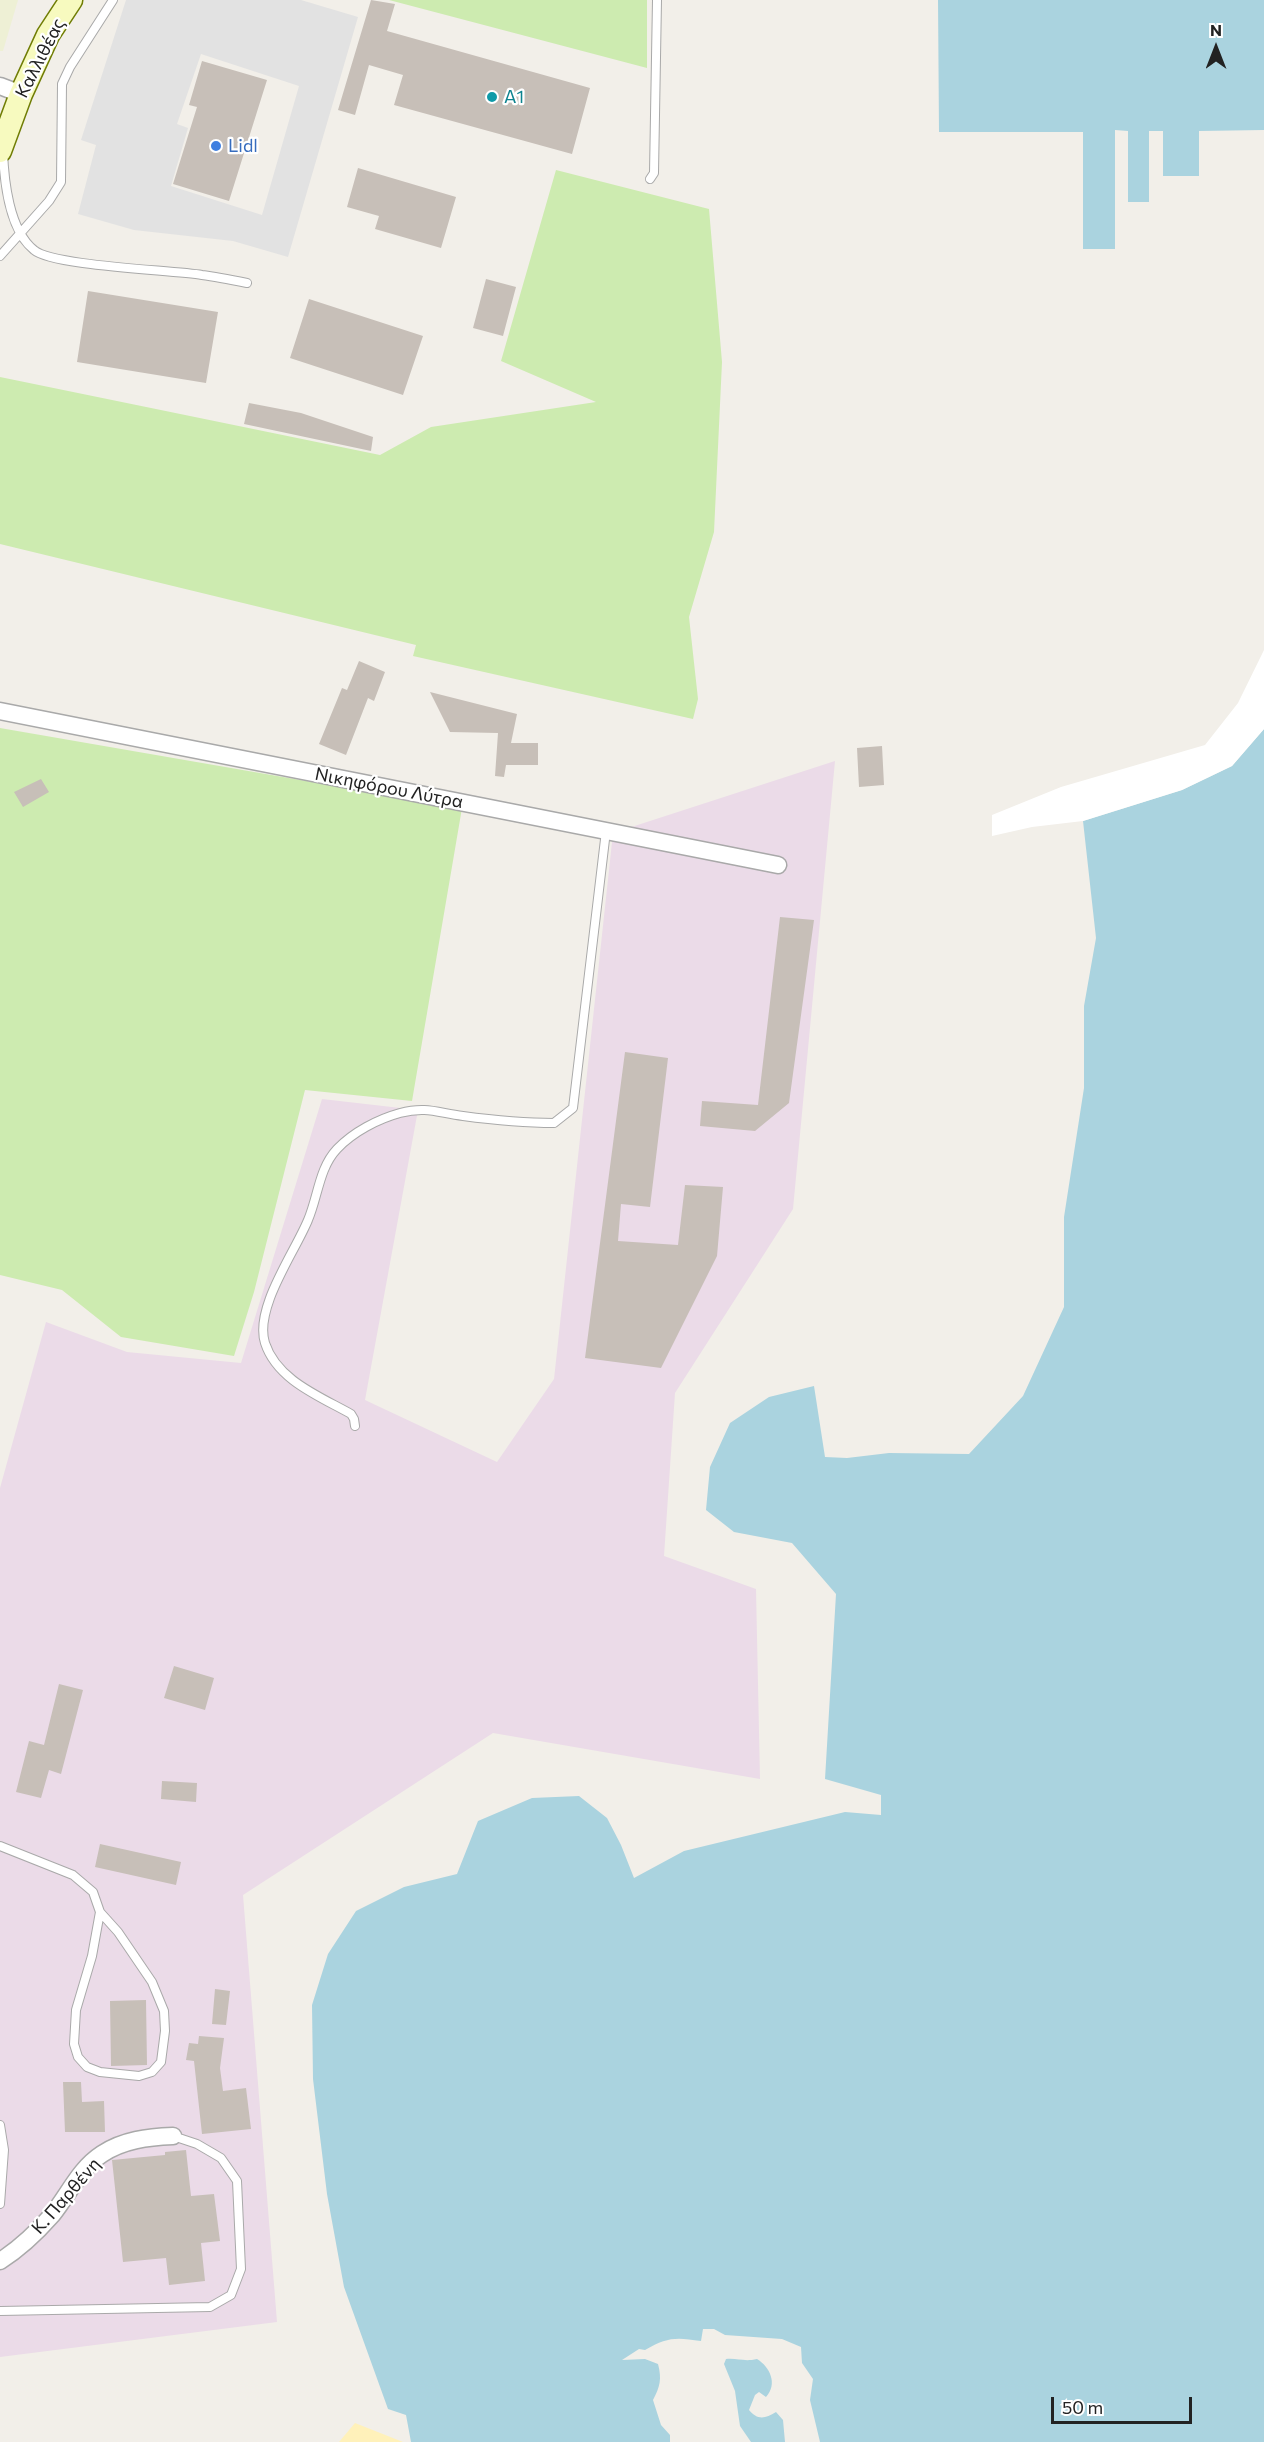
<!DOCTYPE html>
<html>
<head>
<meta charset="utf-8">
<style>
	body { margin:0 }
	#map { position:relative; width:1264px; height:2442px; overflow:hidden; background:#f2efe9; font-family:Commissioner,sans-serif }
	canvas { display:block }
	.north { position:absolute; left:1186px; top:18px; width:60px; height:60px; -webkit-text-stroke:4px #fff; paint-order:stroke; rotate:0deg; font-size:16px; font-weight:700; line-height:24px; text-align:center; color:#222 }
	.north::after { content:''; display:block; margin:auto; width:21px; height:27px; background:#222; clip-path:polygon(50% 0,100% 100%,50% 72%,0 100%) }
	.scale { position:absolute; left:1051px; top:2397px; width:141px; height:27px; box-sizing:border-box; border:3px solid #222; border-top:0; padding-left:8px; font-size:18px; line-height:21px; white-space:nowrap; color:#222; -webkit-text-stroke:4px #fff; paint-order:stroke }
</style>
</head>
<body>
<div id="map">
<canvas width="1264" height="2442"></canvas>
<div class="north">N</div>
<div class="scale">50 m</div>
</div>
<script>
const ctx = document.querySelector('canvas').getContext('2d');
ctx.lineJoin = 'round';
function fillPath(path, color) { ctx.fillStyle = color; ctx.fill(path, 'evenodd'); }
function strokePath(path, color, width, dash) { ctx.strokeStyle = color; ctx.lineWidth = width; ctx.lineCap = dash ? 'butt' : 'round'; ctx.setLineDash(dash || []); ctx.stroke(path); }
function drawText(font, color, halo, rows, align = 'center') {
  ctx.font = font + ' Commissioner,sans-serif'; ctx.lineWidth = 4.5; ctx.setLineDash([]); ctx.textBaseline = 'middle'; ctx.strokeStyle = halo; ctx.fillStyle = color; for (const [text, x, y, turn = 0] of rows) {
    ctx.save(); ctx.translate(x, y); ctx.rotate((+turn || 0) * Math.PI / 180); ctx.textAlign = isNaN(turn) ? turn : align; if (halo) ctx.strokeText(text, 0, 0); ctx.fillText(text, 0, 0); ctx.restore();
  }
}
fillPath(new Path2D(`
	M835,761L793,1209L675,1393L664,1556L756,1589L760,1779L493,1733L243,1895L277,2322L0,2357V1488L46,1322L127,1352L241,1363L322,1099L418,1110L365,1400L497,1462L554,1379L613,833Z`), '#ebdbe8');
fillPath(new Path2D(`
	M0,0H18L3,51H0Z`), '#eef0d5');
fillPath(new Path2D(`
	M389,0H647V68Z
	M556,170L709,209L722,362L714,532L689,617L698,699L693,719L413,656L416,645L0,544V377L380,455L431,427L596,402L501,361Z
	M0,728L462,808L412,1101L305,1090L254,1292L234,1356L121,1337L62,1290L0,1275Z`), '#cdebb0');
fillPath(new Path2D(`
	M355,2423L403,2442H339Z`), '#fff1ba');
fillPath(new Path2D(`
	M126,0H301L358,17L288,257L233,241L134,230L78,214L96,145L81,140ZM201,54L299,86L262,215L171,186L188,128L177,124Z`), '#e2e2e2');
fillPath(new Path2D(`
	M938,0H1264V130L1199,131V176H1163V131H1149V202H1128V131L1115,130V249H1083V132H939Z
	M1264,729V2442H820L810,2400L813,2379L802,2363L801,2347L782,2339L725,2335L714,2329H703L701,2341C676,2337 667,2337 645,2350L639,2349L622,2360L645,2359L658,2364C662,2379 660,2387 653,2400L661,2425L670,2435V2442H411L406,2415L388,2409L344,2287L327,2194L313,2079L312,2005L328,1954L356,1911L404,1887L457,1874L478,1821L532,1798L579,1796L607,1818L621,1845L634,1878L684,1851L845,1812L881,1815V1795L825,1779L836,1594L792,1543L734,1532L706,1510L710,1467L730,1423L769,1397L814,1386L825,1457L847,1458L889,1453L969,1454L1023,1396L1064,1307V1217L1084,1088V1006L1096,938L1083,821L1182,790L1232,766Z
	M726,2359C738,2358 744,2362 757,2359C770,2367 778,2384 766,2397L759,2392L755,2395L749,2410C757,2420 765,2419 776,2412L783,2420L785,2442H751L740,2426L735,2391L724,2364Z`), '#aad3df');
fillPath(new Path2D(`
	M1264,650V729L1232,766L1182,790L1083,821L1032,827L992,836V815L1061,787L1205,745L1238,703Z`), '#fff');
fillPath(new Path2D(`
	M371,0L395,4L387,31L590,88L572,154L394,105L403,75L369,65L355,115L338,110Z
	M202,61L267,80L229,201L173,184L197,107L189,105Z
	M358,168L456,197L441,248L375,229L379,216L347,207Z
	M486,279L516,287L503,336L473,328Z
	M88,291L218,312L206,383L77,362Z
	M309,299L423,336L403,395L290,358Z
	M249,403L301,413L373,437L371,451L244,424Z
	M359,661L385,672L374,701L368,698L346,755L319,744L342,688L347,690Z
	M430,692L517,714L511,743H538V765H506L504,777L495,776L498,733L450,732Z
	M882,746L884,785L859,787L857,748Z
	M41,779L49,792L23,807L14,792Z
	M780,917L814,920L789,1103L755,1131L700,1126L702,1101L758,1105Z
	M625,1052L668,1058L650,1207L621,1204L618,1241L678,1245L685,1185L723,1187L717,1256L661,1368L585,1358Z
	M174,1666L214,1678L205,1710L164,1698Z
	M59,1684L83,1690L61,1774L49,1770L41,1798L16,1792L29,1741L44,1745Z
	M162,1781L197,1783L196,1802L161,1799Z
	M100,1844L181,1862L176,1885L95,1867Z
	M215,1989L230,1991L226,2025L212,2024Z
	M146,2000L147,2065L111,2066L110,2001Z
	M199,2036L224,2038L220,2068L223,2091L246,2088L251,2129L202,2134L194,2061L186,2060L189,2043L198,2044Z
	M63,2082H81L82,2102L104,2101L105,2132H65Z
	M186,2150L191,2196L214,2194L220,2241L201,2243L205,2281L169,2285L166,2258L123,2262L112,2160L165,2155V2152Z`), '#c7bfb8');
const service = new Path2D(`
	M3,151C4,180 9,230 34,250C52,266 171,270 202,275C217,277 232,280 247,283
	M650,179L654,173L657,0
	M0,256L49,201L61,182L62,84L70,67L113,0
	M355,1426L354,1419L351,1414C319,1396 277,1380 265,1343C254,1308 295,1252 308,1220C318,1197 319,1168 337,1149C353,1132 378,1119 400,1113C427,1106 438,1113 463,1116C493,1120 523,1123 554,1123L573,1108L606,831
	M0,1846L73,1875L93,1892L100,1912L118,1932L152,1982L164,2011L165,2031L161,2062L152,2072L139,2076L100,2072L87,2067L78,2057L74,2044L76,2010L92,1956L100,1912
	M0,2125L4,2150L0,2204
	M0,2311L210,2307L231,2295L241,2269L237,2181L221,2158L197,2144L173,2136`);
const minor = new Path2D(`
	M0,86L21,94
	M0,711L778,865
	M0,2261C19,2249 37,2232 52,2215C69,2194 79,2169 102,2154C123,2140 148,2137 173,2136`);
const secondary = new Path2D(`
	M0,151L21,94L48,35L71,0`);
strokePath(service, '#a9a9a9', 10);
strokePath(minor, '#a9a9a9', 19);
strokePath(secondary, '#707d05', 25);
strokePath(service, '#fff', 8);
strokePath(minor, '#fff', 16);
strokePath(secondary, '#f7fabf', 22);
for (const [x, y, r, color] of [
	[492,97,6,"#0f9aa8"],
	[216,146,6,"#3f7fe0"]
]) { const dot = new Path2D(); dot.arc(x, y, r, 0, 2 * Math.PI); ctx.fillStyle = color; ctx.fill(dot); strokePath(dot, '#fff', 2); }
drawText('18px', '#222', '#fff', [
	["Καλλιθέας",40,58,-63],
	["Νικηφόρου Λύτρα",389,788,11],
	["Κ. Παρθένη",66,2196,-49]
]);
drawText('18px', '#0d838f', '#fff', [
	["A1",504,97]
], 'left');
drawText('18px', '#366cbe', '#fff', [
	["Lidl",228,146]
], 'left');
</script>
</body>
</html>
